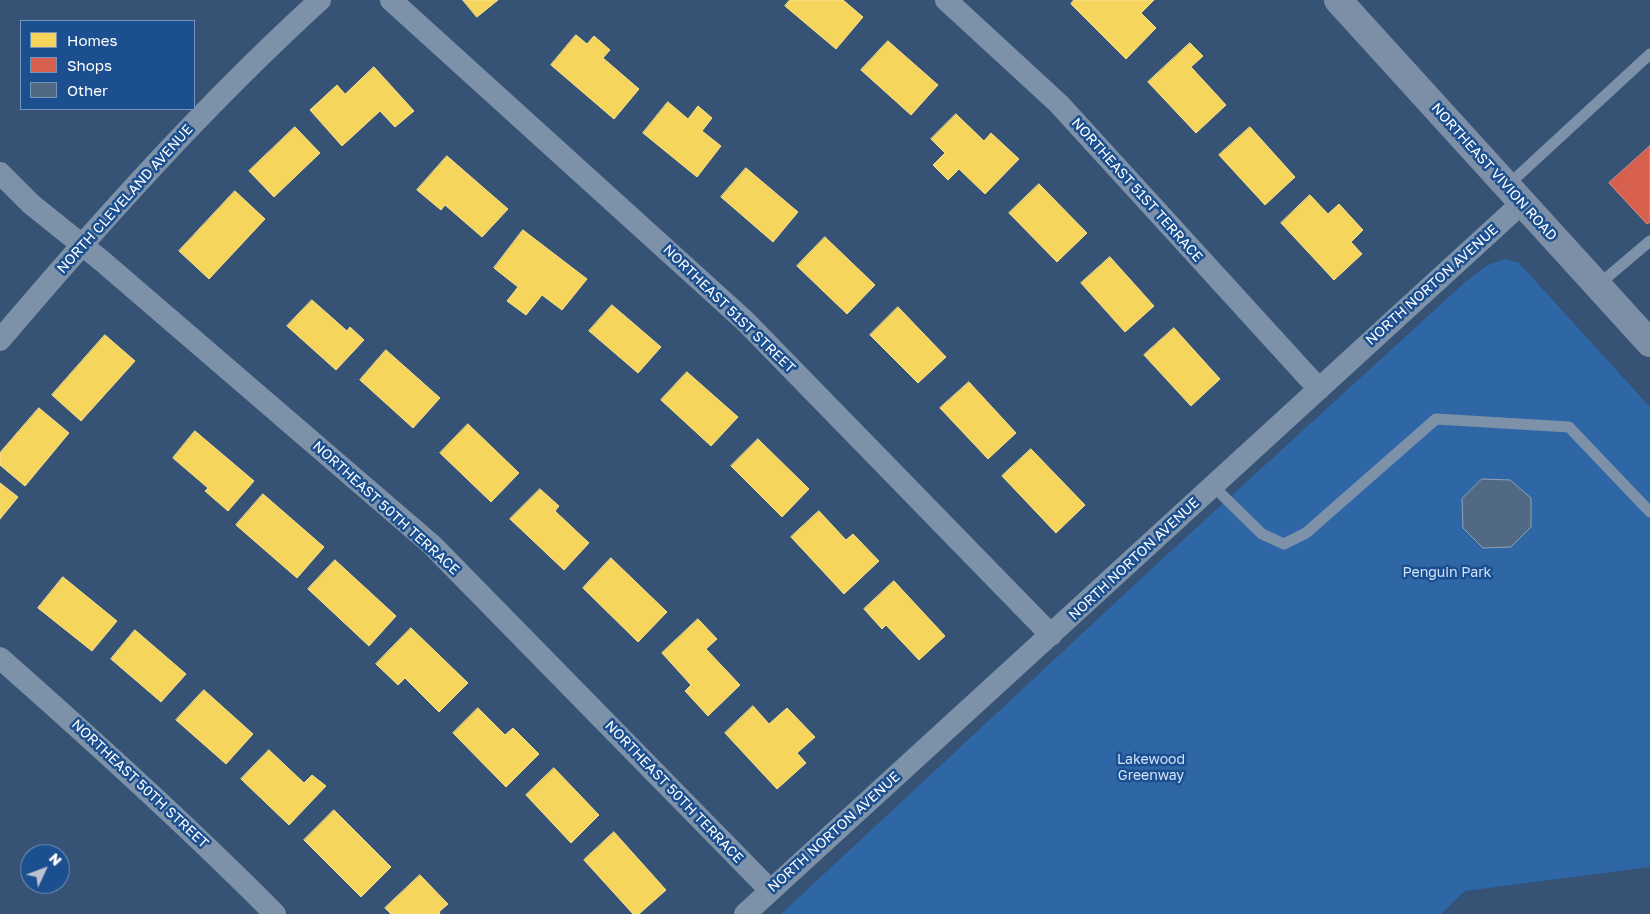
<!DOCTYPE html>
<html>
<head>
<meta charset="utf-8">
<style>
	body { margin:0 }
	#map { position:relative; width:1650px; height:914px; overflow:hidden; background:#365274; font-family:"Golos Text",sans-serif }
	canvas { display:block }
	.legend { position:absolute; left:20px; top:20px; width:175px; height:90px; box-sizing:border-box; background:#1b4f8f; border:1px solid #7695bc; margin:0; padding:6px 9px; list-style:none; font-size:15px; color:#fff }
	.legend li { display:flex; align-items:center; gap:10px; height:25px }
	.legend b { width:25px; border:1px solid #7695bc }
	.north { position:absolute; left:20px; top:844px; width:50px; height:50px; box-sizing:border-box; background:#1b4f8f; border:1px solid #7695bc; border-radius:50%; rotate:47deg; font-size:14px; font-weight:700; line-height:20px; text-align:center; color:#fff }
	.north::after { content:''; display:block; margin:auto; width:18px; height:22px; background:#b9c2ce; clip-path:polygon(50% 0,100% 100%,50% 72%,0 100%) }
</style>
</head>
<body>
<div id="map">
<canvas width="1650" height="914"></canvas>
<ul class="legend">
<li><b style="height:14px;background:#f6d55c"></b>Homes</li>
<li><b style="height:14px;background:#d6604d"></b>Shops</li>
<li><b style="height:14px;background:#526984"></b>Other</li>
</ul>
<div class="north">N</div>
</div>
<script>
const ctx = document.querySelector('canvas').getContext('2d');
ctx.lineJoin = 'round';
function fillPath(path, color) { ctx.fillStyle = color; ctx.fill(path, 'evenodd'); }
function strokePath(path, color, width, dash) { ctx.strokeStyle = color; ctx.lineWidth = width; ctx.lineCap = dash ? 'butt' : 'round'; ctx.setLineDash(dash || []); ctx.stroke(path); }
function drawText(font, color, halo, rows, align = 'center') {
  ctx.font = font + ' "Golos Text",sans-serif'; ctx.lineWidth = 5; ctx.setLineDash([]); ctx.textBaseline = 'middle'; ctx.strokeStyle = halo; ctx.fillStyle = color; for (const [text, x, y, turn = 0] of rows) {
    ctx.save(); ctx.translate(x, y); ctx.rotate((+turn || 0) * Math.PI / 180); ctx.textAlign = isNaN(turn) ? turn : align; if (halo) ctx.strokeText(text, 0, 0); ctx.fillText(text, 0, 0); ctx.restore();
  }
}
fillPath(new Path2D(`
	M1504,259L1519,263L1650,407V867L1465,891L1441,914H781L1160,561L1463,284L1486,266Z`), '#2f66a5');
const homes = new Path2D(`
	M463,0H498L477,17Z
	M790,0H843L863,17L836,49L785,6Z
	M1074,0H1154L1141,13L1156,28L1126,59L1071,4Z
	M576,35L587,44L594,36L610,50L603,58L639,89L614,119L551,65Z
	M888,41L938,85L911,115L861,70Z
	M1190,43L1203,56L1191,67L1226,105L1196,133L1148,82Z
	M374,67L414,111L395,127L380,111L342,146L310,110L337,85L345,94Z
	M668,102L688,119L698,106L712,118L702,131L721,146L697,177L643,133Z
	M956,114L984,141L991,133L1019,159L985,194L959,169L948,180L933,165L945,153L931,139Z
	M295,127L320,153L274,197L249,171Z
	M1250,127L1295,177L1265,205L1219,155Z
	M447,156L508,209L482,237L445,205L441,210L417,190Z
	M746,168L798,212L773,242L721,197Z
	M1039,184L1087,233L1057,262L1009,213Z
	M235,191L265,219L209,279L179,251Z
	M1310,195L1328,214L1339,204L1363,230L1351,242L1362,254L1334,280L1281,223Z
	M523,230L587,279L562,310L542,295L526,315L507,301L518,287L494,268Z
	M825,237L875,285L847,314L797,266Z
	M1110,257L1154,306L1125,332L1081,283Z
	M312,300L347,331L350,327L364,340L336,370L287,326Z
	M612,305L661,347L638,373L589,331Z
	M898,307L946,357L918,383L870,335Z
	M1174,328L1220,379L1191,406L1144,355Z
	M105,335L135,361L81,421L52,395Z
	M386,350L440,398L413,428L360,380Z
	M687,372L738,417L711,446L661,400Z
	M969,382L1016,433L988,459L940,408Z
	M39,408L69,433L25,486L0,465V453Z
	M468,424L519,473L491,502L440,453Z
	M195,431L254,481L228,511L205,491L208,488L173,458Z
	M758,439L809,489L782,517L731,466Z
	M1031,449L1085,505L1056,533L1002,476Z
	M0,483L18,497L0,519Z
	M540,489L559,506L555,511L589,543L564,570L510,519Z
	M263,494L324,547L297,578L236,525Z
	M819,511L846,540L853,534L879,561L844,594L791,537Z
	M611,558L667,612L638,642L583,588Z
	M335,560L396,616L369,646L308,589Z
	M63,577L117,621L92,651L38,608Z
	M894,581L945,636L919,660L886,625L882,629L864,609Z
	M698,619L717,639L706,649L740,685L708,716L685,691L691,685L662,653Z
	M411,628L468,683L439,712L405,678L398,685L376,664Z
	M135,630L186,674L161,702L111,659Z
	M204,690L253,734L226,764L176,720Z
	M753,706L769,724L787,708L815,737L797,753L806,763L777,789L725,733Z
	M478,708L505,735L513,728L539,754L506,787L453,733Z
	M269,750L304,783L312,775L326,786L289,825L241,779Z
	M554,768L599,815L571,843L526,795Z
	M334,810L391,867L361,897L304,840Z
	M614,832L666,890L639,914H633L584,860Z
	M420,875L448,904L439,912L440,914H391L385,908Z`);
fillPath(homes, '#f6d55c');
strokePath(homes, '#f9e28d', 1);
const shops = new Path2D(`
	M1650,146V222L1647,224L1609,183Z`);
fillPath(shops, '#d6604d');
strokePath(shops, '#e29082', 1);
const building = new Path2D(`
	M1482,479L1510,480L1531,498V527L1511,547L1483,548L1463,528L1462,499Z`);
fillPath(building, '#526984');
strokePath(building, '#92a2b6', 1);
strokePath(new Path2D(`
	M1507,186L1650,54
	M1598,285L1650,241
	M1213,486L1262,534L1284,544L1306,533L1436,419L1569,427L1650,512`), '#7d92a8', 11);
strokePath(new Path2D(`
	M391,0L745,321L1051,635
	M946,0L1059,104L1319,389
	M0,173L31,204L102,261L432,545L770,890
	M0,340C101,221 205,105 320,0
	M0,658C94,741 187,825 275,914
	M745,914L1522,203`), '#7d92a8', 22);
strokePath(new Path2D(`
	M1338,0L1650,343`), '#7d8ea7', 28);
drawText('14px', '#fff', '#1b4f8f', [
	["NORTHEAST VIVION ROAD",1494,172,48],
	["NORTHEAST 51ST TERRACE",1137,190,48],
	["NORTH CLEVELAND AVENUE",125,199,-48],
	["NORTH NORTON AVENUE",1432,285,-42],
	["NORTHEAST 51ST STREET",729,309,44],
	["NORTHEAST 50TH TERRACE",386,508,42],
	["NORTH NORTON AVENUE",1134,559,-43],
	["NORTHEAST 50TH STREET",140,784,43],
	["NORTHEAST 50TH TERRACE",674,792,46],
	["NORTH NORTON AVENUE",834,832,-42]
]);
drawText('14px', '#cfe3fa', '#1b4f8f', [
	["Penguin Park",1447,573],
	["Lakewood",1151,760],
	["Greenway",1151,776]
]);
</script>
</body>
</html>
